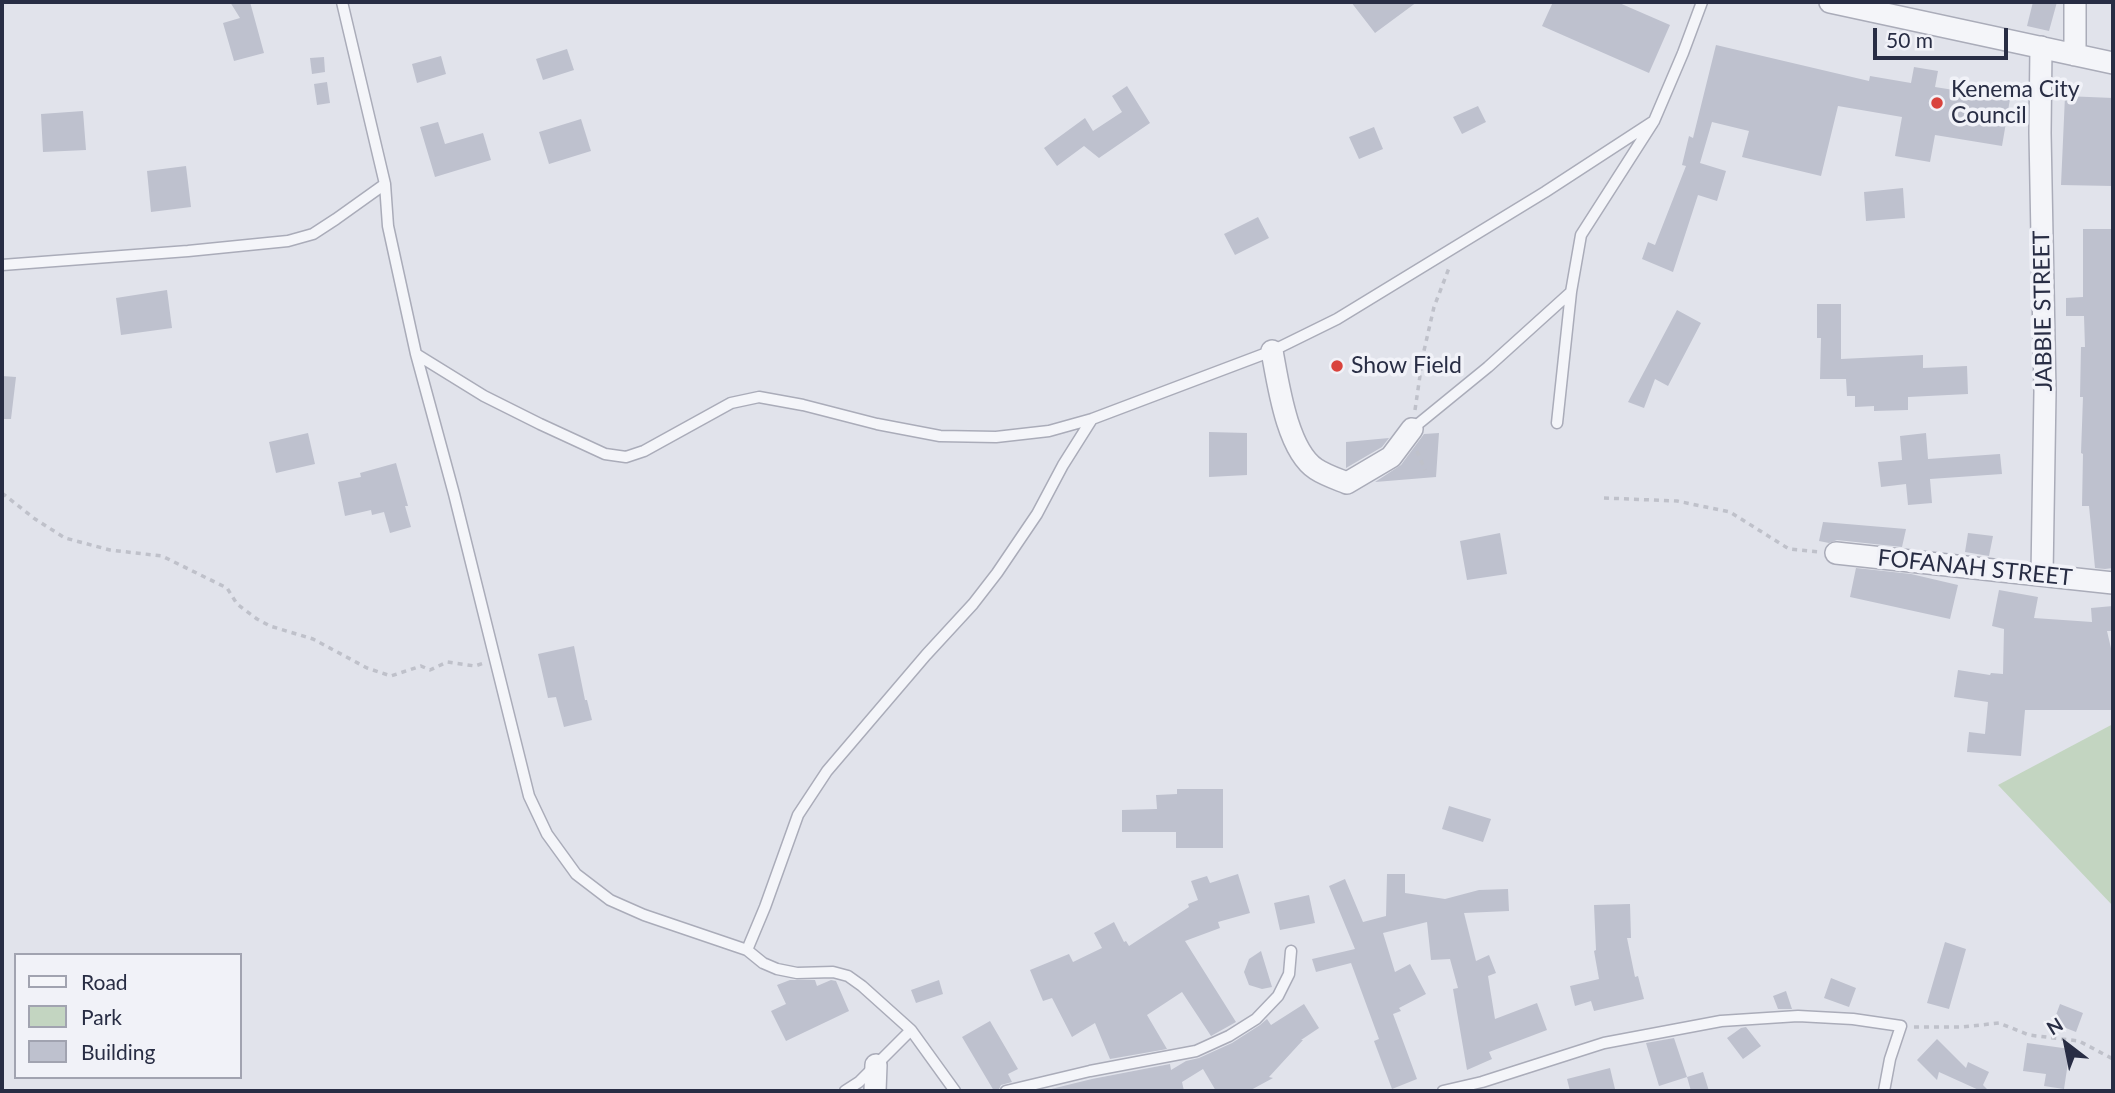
<!DOCTYPE html>
<html>
<head>
<meta charset="utf-8">
<style>
	body { margin:0 }
	#map { position:relative; width:2115px; height:1093px; overflow:hidden; background:#e1e3eb; font-family:Lato,sans-serif }
	canvas { display:block }
	.frame { position:absolute; inset:0; border:4px solid #282d44; pointer-events:none }
	.legend { position:absolute; left:14px; top:953px; width:228px; height:126px; box-sizing:border-box; background:#f1f2f8; border:2px solid #a1a3b0; margin:0; padding:9px 12px; list-style:none; font-size:21px; color:#282d44 }
	.legend li { display:flex; align-items:center; gap:14px; height:35px }
	.legend b { width:35px; border:2px solid #a1a3b0 }
	.north { position:absolute; left:2031px; top:1009px; width:70px; height:70px; -webkit-text-stroke:5px #f1f2f8; paint-order:stroke; rotate:328deg; font-size:19px; font-weight:700; line-height:28px; text-align:center; color:#282d44 }
	.north::after { content:''; display:block; margin:auto; width:24px; height:32px; background:#282d44; clip-path:polygon(50% 0,100% 100%,50% 72%,0 100%) }
	.scale { position:absolute; left:1873px; top:28px; width:135px; height:32px; box-sizing:border-box; border:4px solid #282d44; border-top:0; padding-left:9px; font-size:21px; line-height:24px; white-space:nowrap; color:#282d44; -webkit-text-stroke:5px #f1f2f8; paint-order:stroke }
</style>
</head>
<body>
<div id="map">
<canvas width="2115" height="1093"></canvas>
<div class="frame"></div>
<ul class="legend">
<li><b style="height:9px;background:#f4f5f9"></b>Road</li>
<li><b style="height:19px;background:#c3d5c1"></b>Park</li>
<li><b style="height:19px;background:#bec1ce"></b>Building</li>
</ul>
<div class="north">N</div>
<div class="scale">50 m</div>
</div>
<script>
const ctx = document.querySelector('canvas').getContext('2d');
ctx.lineJoin = 'round';
function fillPath(path, color) { ctx.fillStyle = color; ctx.fill(path, 'evenodd'); }
function strokePath(path, color, width, dash) { ctx.strokeStyle = color; ctx.lineWidth = width; ctx.lineCap = dash ? 'butt' : 'round'; ctx.setLineDash(dash || []); ctx.stroke(path); }
function drawText(font, color, halo, rows, align = 'center') {
  ctx.font = font + ' Lato,sans-serif'; ctx.lineWidth = 7; ctx.setLineDash([]); ctx.textBaseline = 'middle'; ctx.strokeStyle = halo; ctx.fillStyle = color; for (const [text, x, y, turn = 0] of rows) {
    ctx.save(); ctx.translate(x, y); ctx.rotate((+turn || 0) * Math.PI / 180); ctx.textAlign = isNaN(turn) ? turn : align; if (halo) ctx.strokeText(text, 0, 0); ctx.fillText(text, 0, 0); ctx.restore();
  }
}
fillPath(new Path2D(`
	M2113,724V906L1998,785Z`), '#c3d5c1');
fillPath(new Path2D(`
	M230,2H250L264,53L234,61L223,23L240,18Z
	M1351,2H1417L1375,33Z
	M1553,2H1617L1670,25L1649,73L1542,26Z
	M2033,2H2057L2049,31L2027,26Z
	M1716,45L1869,81L1870,76L1911,83L1914,67L1938,71L1935,87L2010,99L2002,146L1935,135L1930,162L1895,156L1902,117L1838,106L1821,176L1742,157L1749,131L1712,122L1700,163L1726,171L1717,201L1698,195L1673,272L1642,259L1648,242L1655,245L1686,166L1682,165L1689,136L1693,138Z
	M567,49L574,70L543,80L536,59Z
	M441,56L446,74L417,83L412,64Z
	M324,57L325,72L312,74L310,58Z
	M327,82L330,103L317,105L314,84Z
	M1127,86L1150,123L1099,158L1084,146L1057,166L1044,148L1085,118L1093,131L1122,112L1112,96Z
	M2065,96L2113,98V186L2061,185Z
	M1478,106L1486,122L1462,134L1453,117Z
	M83,111L86,150L43,152L41,114Z
	M581,119L591,151L549,164L539,132Z
	M438,122L445,144L483,133L491,160L435,177L420,127Z
	M1374,127L1383,149L1359,159L1349,137Z
	M186,166L191,207L151,212L147,171Z
	M1903,188L1905,218L1866,221L1864,192Z
	M1258,217L1269,238L1235,255L1224,234Z
	M2083,229H2113V568L2105,569L2095,568L2089,506H2082L2083,454L2081,453L2083,397H2080L2081,347H2085L2084,316H2066V298L2083,297Z
	M167,290L172,328L121,335L116,298Z
	M1817,304H1841V359L1923,355V368L1967,366L1968,394L1908,397V410L1874,411V406L1855,407V396H1847L1846,379H1820L1821,338H1817Z
	M1677,310L1701,323L1668,386L1655,379L1644,408L1628,402Z
	M2,376L16,377L11,419H2Z
	M1209,432L1247,433V475L1209,477Z
	M308,433L315,464L276,473L269,442Z
	M1439,433L1436,477L1375,482L1401,465L1424,434Z
	M1926,433L1928,459L2000,454L2002,474L1930,479L1932,503L1908,505L1906,484L1881,487L1878,462L1902,460L1900,436Z
	M1389,438L1382,447L1346,468V442Z
	M396,463L408,506H405L411,527L390,533L384,512L372,515L371,510L345,516L338,482L361,477L360,473Z
	M1823,522L1906,529L1902,547L1837,540L1829,543L1819,541Z
	M1500,533L1507,574L1467,580L1460,541Z
	M1968,533L1993,536L1989,556L1965,552Z
	M1856,568L1911,574L1958,585L1950,619L1850,597Z
	M1999,590L2038,597L2034,618L2092,622L2091,608L2113,606V631H2107L2113,657V710H2025L2021,756L1967,752L1969,732L1985,734L1988,702L1954,697L1958,670L1990,675L1991,673L2003,674L2004,629L1992,626Z
	M574,646L585,700H587L592,720L564,727L556,697L548,698L538,654Z
	M1177,789H1223V848H1176V832H1122V810L1157,809L1156,795L1177,794Z
	M1449,806L1491,819L1483,842L1442,829Z
	M1238,874L1250,913L1218,922L1220,928L1185,941L1236,1022L1211,1036L1182,992L1147,1015L1167,1049L1110,1059L1095,1023L1072,1037L1052,998L1043,1001L1030,970L1069,954L1073,962L1102,948L1094,933L1114,922L1124,942L1126,941L1129,946L1189,907L1188,904L1198,900L1191,881L1207,876L1210,883Z
	M1387,874H1405V893L1445,899L1479,890L1508,889L1509,911L1464,913L1476,961L1489,955L1496,973L1488,976L1495,1019L1537,1003L1547,1030L1489,1052L1492,1059L1467,1070L1453,989L1458,988L1450,959L1431,960L1427,922L1383,933L1395,972L1410,964L1426,994L1399,1008L1401,1011L1393,1014L1417,1079L1392,1089L1374,1041L1379,1039L1351,963L1316,972L1312,959L1355,949L1329,886L1345,879L1363,922L1386,916Z
	M1309,895L1315,923L1280,930L1274,903Z
	M1630,904L1631,938H1627L1635,977L1638,976L1644,999L1594,1011L1591,1001L1575,1006L1570,986L1599,979L1594,951L1596,950L1594,905Z
	M1945,942L1966,949L1949,1009L1927,1003Z
	M1261,951L1272,987L1262,989L1249,985L1244,972L1249,959Z
	M1831,978L1856,988L1849,1007L1824,998Z
	M790,980H815L817,986L831,980L836,981L849,1011L786,1041L771,1011L786,1004L777,985Z
	M939,980L943,994L916,1003L911,990Z
	M1786,991L1792,1009H1778L1773,996Z
	M1304,1004L1319,1028L1301,1040H1303L1269,1077L1273,1078L1249,1091H1216L1203,1069L1182,1082L1184,1091H1043L1092,1079L1170,1064L1171,1070L1186,1061L1199,1058L1232,1043L1260,1025L1267,1019L1271,1025Z
	M2060,1004L2083,1013L2076,1032L2053,1023Z
	M990,1021L1018,1069L1008,1074L1012,1082L1001,1085L998,1091H994L962,1037Z
	M1746,1027L1761,1046L1743,1059L1727,1038L1741,1028Z
	M1674,1038L1687,1077L1659,1086L1646,1043Z
	M1937,1039L1966,1068L1968,1062L1989,1072L1983,1085L1989,1091H1981L1939,1072L1937,1080L1917,1060Z
	M2027,1043L2070,1049L2064,1089L2044,1086L2046,1074L2023,1071Z
	M1610,1068L1615,1089L1607,1091H1570L1567,1079Z
	M1703,1072L1709,1091H1691L1687,1077Z`), '#bec1ce');
const service = new Path2D(`
	M342,2L385,184L388,226L416,354L454,494L529,796L547,834L576,874L610,900L644,915L747,950L763,963L777,969L797,973L833,972L848,976L862,986L911,1030L955,1091
	M2,265L188,251L288,241L313,234L336,219L385,184
	M416,354L484,396L540,424L605,454L626,457L644,451L731,403L759,397L803,405L877,424L940,436L996,437L1049,431L1092,419L1272,351L1337,319L1545,192L1654,121
	M1557,423L1571,292
	M1412,429L1488,367L1571,292L1581,235L1654,121L1683,53L1702,2
	M747,950L765,907L798,815L827,771L926,655L973,604L997,573L1037,514L1063,465L1092,419
	M845,1091L859,1082L911,1030
	M1006,1091L1090,1071L1196,1051L1229,1036L1256,1019L1278,996L1289,974L1291,951
	M1443,1091L1482,1082L1604,1043L1721,1021L1798,1016L1853,1019L1901,1026L1890,1059L1884,1091`);
const minor = new Path2D(`
	M1830,2L2113,63
	M2075,2V55
	M2041,47L2040,133L2045,392L2042,575
	M1272,351C1278,383 1287,450 1316,469C1325,475 1337,479 1347,483L1391,457L1412,429
	M1836,553L2113,583
	M875,1091L876,1065`);
strokePath(service, '#aaacb9', 13);
strokePath(minor, '#aaacb9', 24);
strokePath(new Path2D(`
	M1415,410L1423,355L1434,307L1449,268
	M1417,451L1425,470
	M2,493L35,519L65,538L110,550L162,556L227,588L237,604L257,619L270,626L313,639L367,668L391,676L421,666L430,670L447,662L475,666L484,663
	M1604,498L1677,501L1730,512L1789,549L1820,552
	M1914,1027H1962L1999,1023L2029,1035L2079,1041L2113,1059`), '#bfc1ca', 3.5, [5, 5]);
strokePath(service, '#f4f5f9', 10);
strokePath(minor, '#f4f5f9', 21);
for (const [x, y, r, color] of [
	[1937,103,7,"#d9433d"],
	[1337,366,7,"#d9433d"]
]) { const dot = new Path2D(); dot.arc(x, y, r, 0, 2 * Math.PI); ctx.fillStyle = color; ctx.fill(dot); strokePath(dot, '#f1f2f8', 2.5); }
drawText('23px', '#282d44', '#f1f2f8', [
	["Kenema City",1951,90],
	["Council",1951,116],
	["Show Field",1351,366]
], 'left');
drawText('23px', '#282d44', '#f1f2f8', [
	["JABBIE STREET",2043,311,-91],
	["FOFANAH STREET",1975,568,6]
]);
</script>
</body>
</html>
